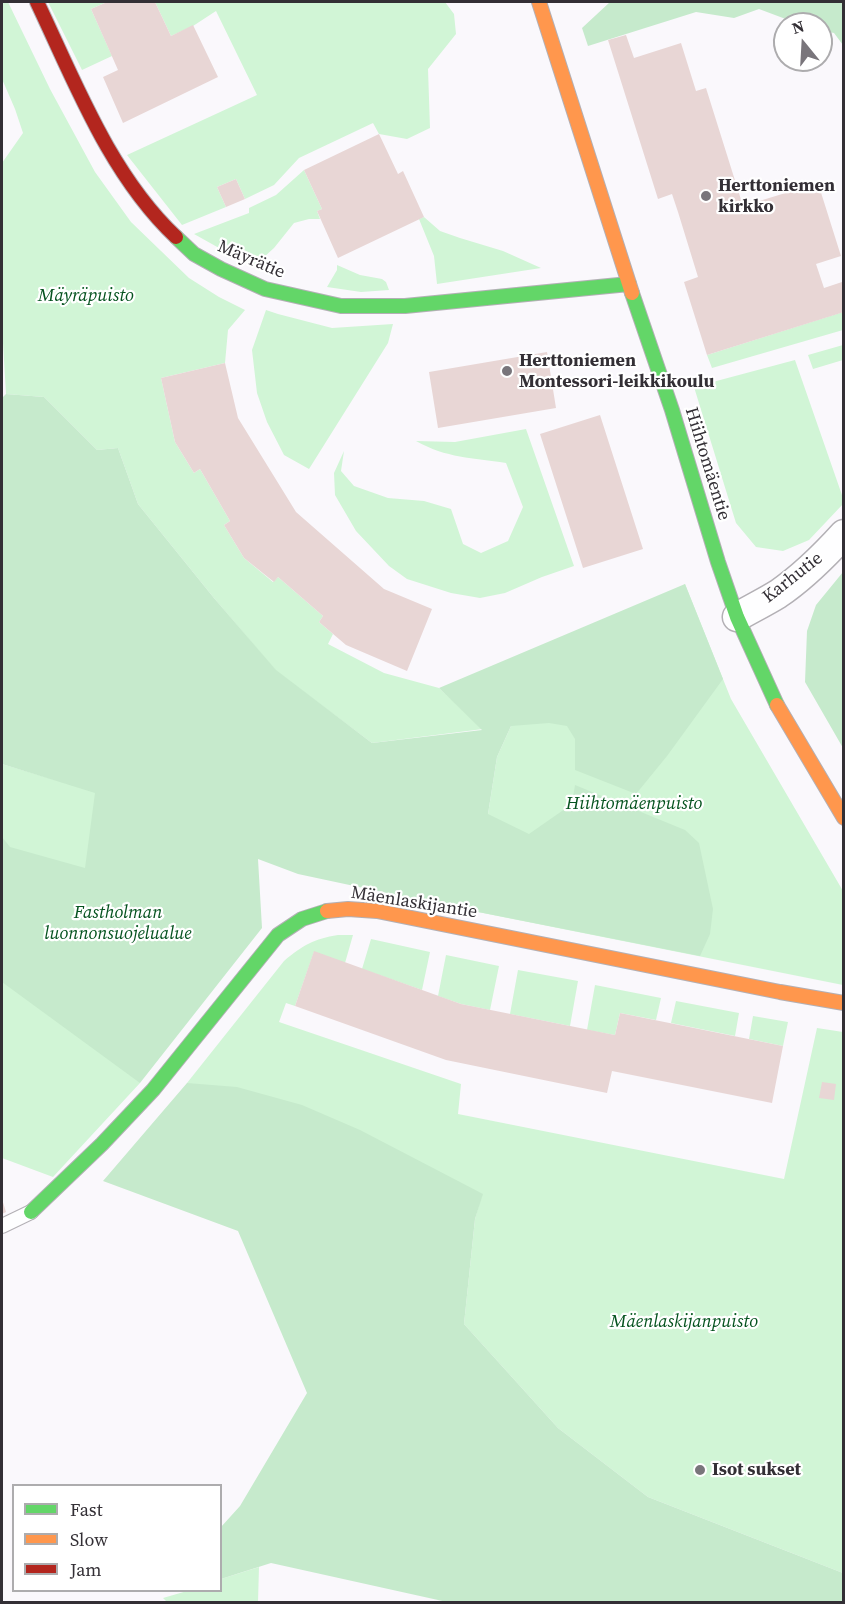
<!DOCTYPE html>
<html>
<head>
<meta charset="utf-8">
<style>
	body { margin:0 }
	#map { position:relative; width:845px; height:1604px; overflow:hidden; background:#faf8fc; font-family:"Source Serif 4",serif }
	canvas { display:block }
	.frame { position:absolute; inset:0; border:3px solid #332f35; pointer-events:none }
	.legend { position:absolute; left:12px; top:1484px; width:210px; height:108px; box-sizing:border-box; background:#fff; border:2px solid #adacae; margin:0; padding:8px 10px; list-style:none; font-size:18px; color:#332f35 }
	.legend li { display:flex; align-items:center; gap:12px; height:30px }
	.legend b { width:30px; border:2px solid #adacae }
	.north { position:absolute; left:773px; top:12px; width:60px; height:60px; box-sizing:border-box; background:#fff; border:2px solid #adacae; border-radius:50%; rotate:342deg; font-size:16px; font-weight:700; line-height:24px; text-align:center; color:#332f35 }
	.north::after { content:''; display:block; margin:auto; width:21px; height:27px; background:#79757b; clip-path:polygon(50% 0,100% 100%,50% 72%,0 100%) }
</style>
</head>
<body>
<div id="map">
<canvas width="845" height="1604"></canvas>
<div class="frame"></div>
<ul class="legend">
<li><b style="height:8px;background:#63d668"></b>Fast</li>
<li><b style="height:8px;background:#ff974d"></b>Slow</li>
<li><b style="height:8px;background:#b3261e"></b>Jam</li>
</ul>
<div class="north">N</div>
</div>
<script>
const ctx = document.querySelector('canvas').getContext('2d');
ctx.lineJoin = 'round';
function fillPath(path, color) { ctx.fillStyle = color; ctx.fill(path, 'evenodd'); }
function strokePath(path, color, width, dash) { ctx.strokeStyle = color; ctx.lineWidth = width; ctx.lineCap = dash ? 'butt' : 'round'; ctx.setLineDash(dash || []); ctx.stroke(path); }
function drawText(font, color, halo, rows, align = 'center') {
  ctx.font = font + ' "Source Serif 4",serif'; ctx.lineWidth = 4.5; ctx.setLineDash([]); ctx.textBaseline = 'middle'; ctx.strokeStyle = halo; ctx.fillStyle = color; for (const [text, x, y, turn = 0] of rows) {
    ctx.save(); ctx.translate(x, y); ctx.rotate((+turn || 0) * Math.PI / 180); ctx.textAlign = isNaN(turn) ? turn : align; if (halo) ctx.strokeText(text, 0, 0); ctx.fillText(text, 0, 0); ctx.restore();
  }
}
fillPath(new Path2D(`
	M2,2H8L50,89L95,172L131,222L189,278L219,297L245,310L228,330L225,363L161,378L175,442L194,473L200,469L230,521L224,525L244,558L273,582L278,577L323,616L319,622L333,634L328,644L384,673L439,688L483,729L372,743L276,671L214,598L138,504L118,448L97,450L44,397L6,394L2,326V163L23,133L15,109L2,79Z
	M48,2H107L91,9L112,56L82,70Z
	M155,2H445L454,14L456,34L428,69L430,128L407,139L379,134L373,123L299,158L274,185L245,199L236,179L217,187L226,207L182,225L127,155L257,95L216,11L193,26L171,36Z
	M304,170L322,209L317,211L320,219H309L294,223L274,248L253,267L194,234L249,213V208L276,195Z
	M424,217L440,231L460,238L503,251L541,268L437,284L434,256L419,219Z
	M337,265L360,275L382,279L386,282L389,290L361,292L327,287L337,270Z
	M266,310L278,314L332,328L393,324L388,343L309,469L284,455L267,422L257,393L252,350Z
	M843,312V330L712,368L707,355Z
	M843,345V360L813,369L808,355Z
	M795,360L843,498V504L809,540L783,551L756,547L736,523L694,387Z
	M526,429L574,566L542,577L505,593L480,598L451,593L407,579L389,566L356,531L335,495L334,473L344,451L341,471L354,486L388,498L424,501L451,509L463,544L481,553L508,541L523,507L506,463C473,458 446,458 416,441L455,442Z
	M685,584L731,699L843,891V985L448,906L488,814L497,757L511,726Z
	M2,764L95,792L140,1083L53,1177L2,1158Z
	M338,935H353L345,963L314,952L295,1006L286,1003L279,1022L461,1084L458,1114L784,1179L817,1028L843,1032V1573L648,1497L558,1428L464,1324L475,1219L482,1194L187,1083L284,961C303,945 314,939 338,935Z
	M371,939L430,952L422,990L362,969Z
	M446,955L499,966L490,1010L461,1004L438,996Z
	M518,970L578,981L570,1026L510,1014Z
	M595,985L661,998L656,1020L620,1013L615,1035L587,1030Z
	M676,1001L739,1013L735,1036L671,1023Z
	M753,1016L788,1022L783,1046L749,1039Z
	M259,1567L258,1602H167L163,1598L187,1591L220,1590L221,1579Z`), '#d1f5d6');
fillPath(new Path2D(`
	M610,2H843V45L834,33L821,30V24H799L759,9L734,18L696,12L588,46L582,28Z
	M6,394L44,397L97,450L118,448L138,504L214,598L276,670L372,743L482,730L439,688L685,584L723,679L667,756L636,794L575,770V739L567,726L549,723L511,726L497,757L488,814L529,834L572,804L575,785L685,830L699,843L713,909L710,934L700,956L448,906L298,874L258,859L262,928L140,1083L2,982V837L10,847L85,868L95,793L2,764V398Z
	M843,572V748L805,682L807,631L816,605Z
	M187,1083L237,1087L302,1105L360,1130L483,1194L475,1219L464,1324L558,1428L648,1497L843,1573V1602H447L271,1563L221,1579V1527L240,1506L307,1393L238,1231L103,1181Z`), '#c6eacc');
fillPath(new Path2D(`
	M107,2H155L171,36L193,25L218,77L123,123L103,77L118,70L91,9Z
	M626,35L634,58L681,43L696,91L706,88L743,206L818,183L841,256L816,264L824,288L842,282L844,312L707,355L684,282L698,277L678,212L672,194L658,199L608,40Z
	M379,134L398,174L403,171L424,217L338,258L317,211L322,209L304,170Z
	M236,179L245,199L226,207L217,187Z
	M547,352L556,408L438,428L429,372Z
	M225,363L238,418L296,512L384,589L432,609L407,671L346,645L319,622L323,616L278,577L274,582L244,558L224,525L230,521L200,469L194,473L175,442L161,378Z
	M600,415L643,549L583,568L540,434Z
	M314,951L461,1004L580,1028L615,1035L620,1013L783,1046L772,1103L612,1071L607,1093L446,1060L295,1006Z
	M822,1082L836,1084L834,1100L819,1098Z
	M2,1199L6,1212L2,1214Z`), '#e8d6d5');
const lane = new Path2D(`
	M2,1226L31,1212`);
const street = new Path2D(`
	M737,617C751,609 765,602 778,594C803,577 824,556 844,534`);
const fast = new Path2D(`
	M176,237L194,254L221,269L265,289L341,306H405L629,284
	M632,293L672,410L718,562L737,617L777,705
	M31,1212L102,1144L153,1090L278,935L302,919L327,911`);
const slow = new Path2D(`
	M539,2L632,293
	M777,705L844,818
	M327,911L348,909L377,911L780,992L844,1003`);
const jam = new Path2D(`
	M37,2C75,82 110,175 176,237`);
strokePath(lane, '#b3b0b5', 16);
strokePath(street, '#b3b0b5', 31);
strokePath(fast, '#b3b0b5', 16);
strokePath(slow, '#b3b0b5', 16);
strokePath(jam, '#b3b0b5', 16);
strokePath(lane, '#fefeff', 14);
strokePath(street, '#fefeff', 28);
strokePath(fast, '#63d668', 14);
strokePath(slow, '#ff974d', 14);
strokePath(jam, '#b3261e', 14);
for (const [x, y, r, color] of [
	[706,196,6,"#79757b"],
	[507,371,6,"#79757b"],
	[700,1470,6,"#79757b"]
]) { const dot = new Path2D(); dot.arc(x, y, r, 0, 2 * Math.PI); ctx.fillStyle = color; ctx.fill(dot); strokePath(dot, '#fff', 2); }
drawText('bold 18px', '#332f35', '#fff', [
	["Herttoniemen",718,186],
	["kirkko",718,207],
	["Herttoniemen",519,361],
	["Montessori-leikkikoulu",519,382],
	["Isot sukset",712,1470]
], 'left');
drawText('18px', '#332f35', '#fff', [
	["Mäyrätie",251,260,23],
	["Hiihtomäentie",707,464,73],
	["Karhutie",793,578,-38],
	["Mäenlaskijantie",414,903,9]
]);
drawText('italic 18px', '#04521e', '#fff', [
	["Mäyräpuisto",86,296],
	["Hiihtomäenpuisto",634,804],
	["Fastholman",118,913],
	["luonnonsuojelualue",118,934],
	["Mäenlaskijanpuisto",684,1322]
]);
</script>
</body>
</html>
